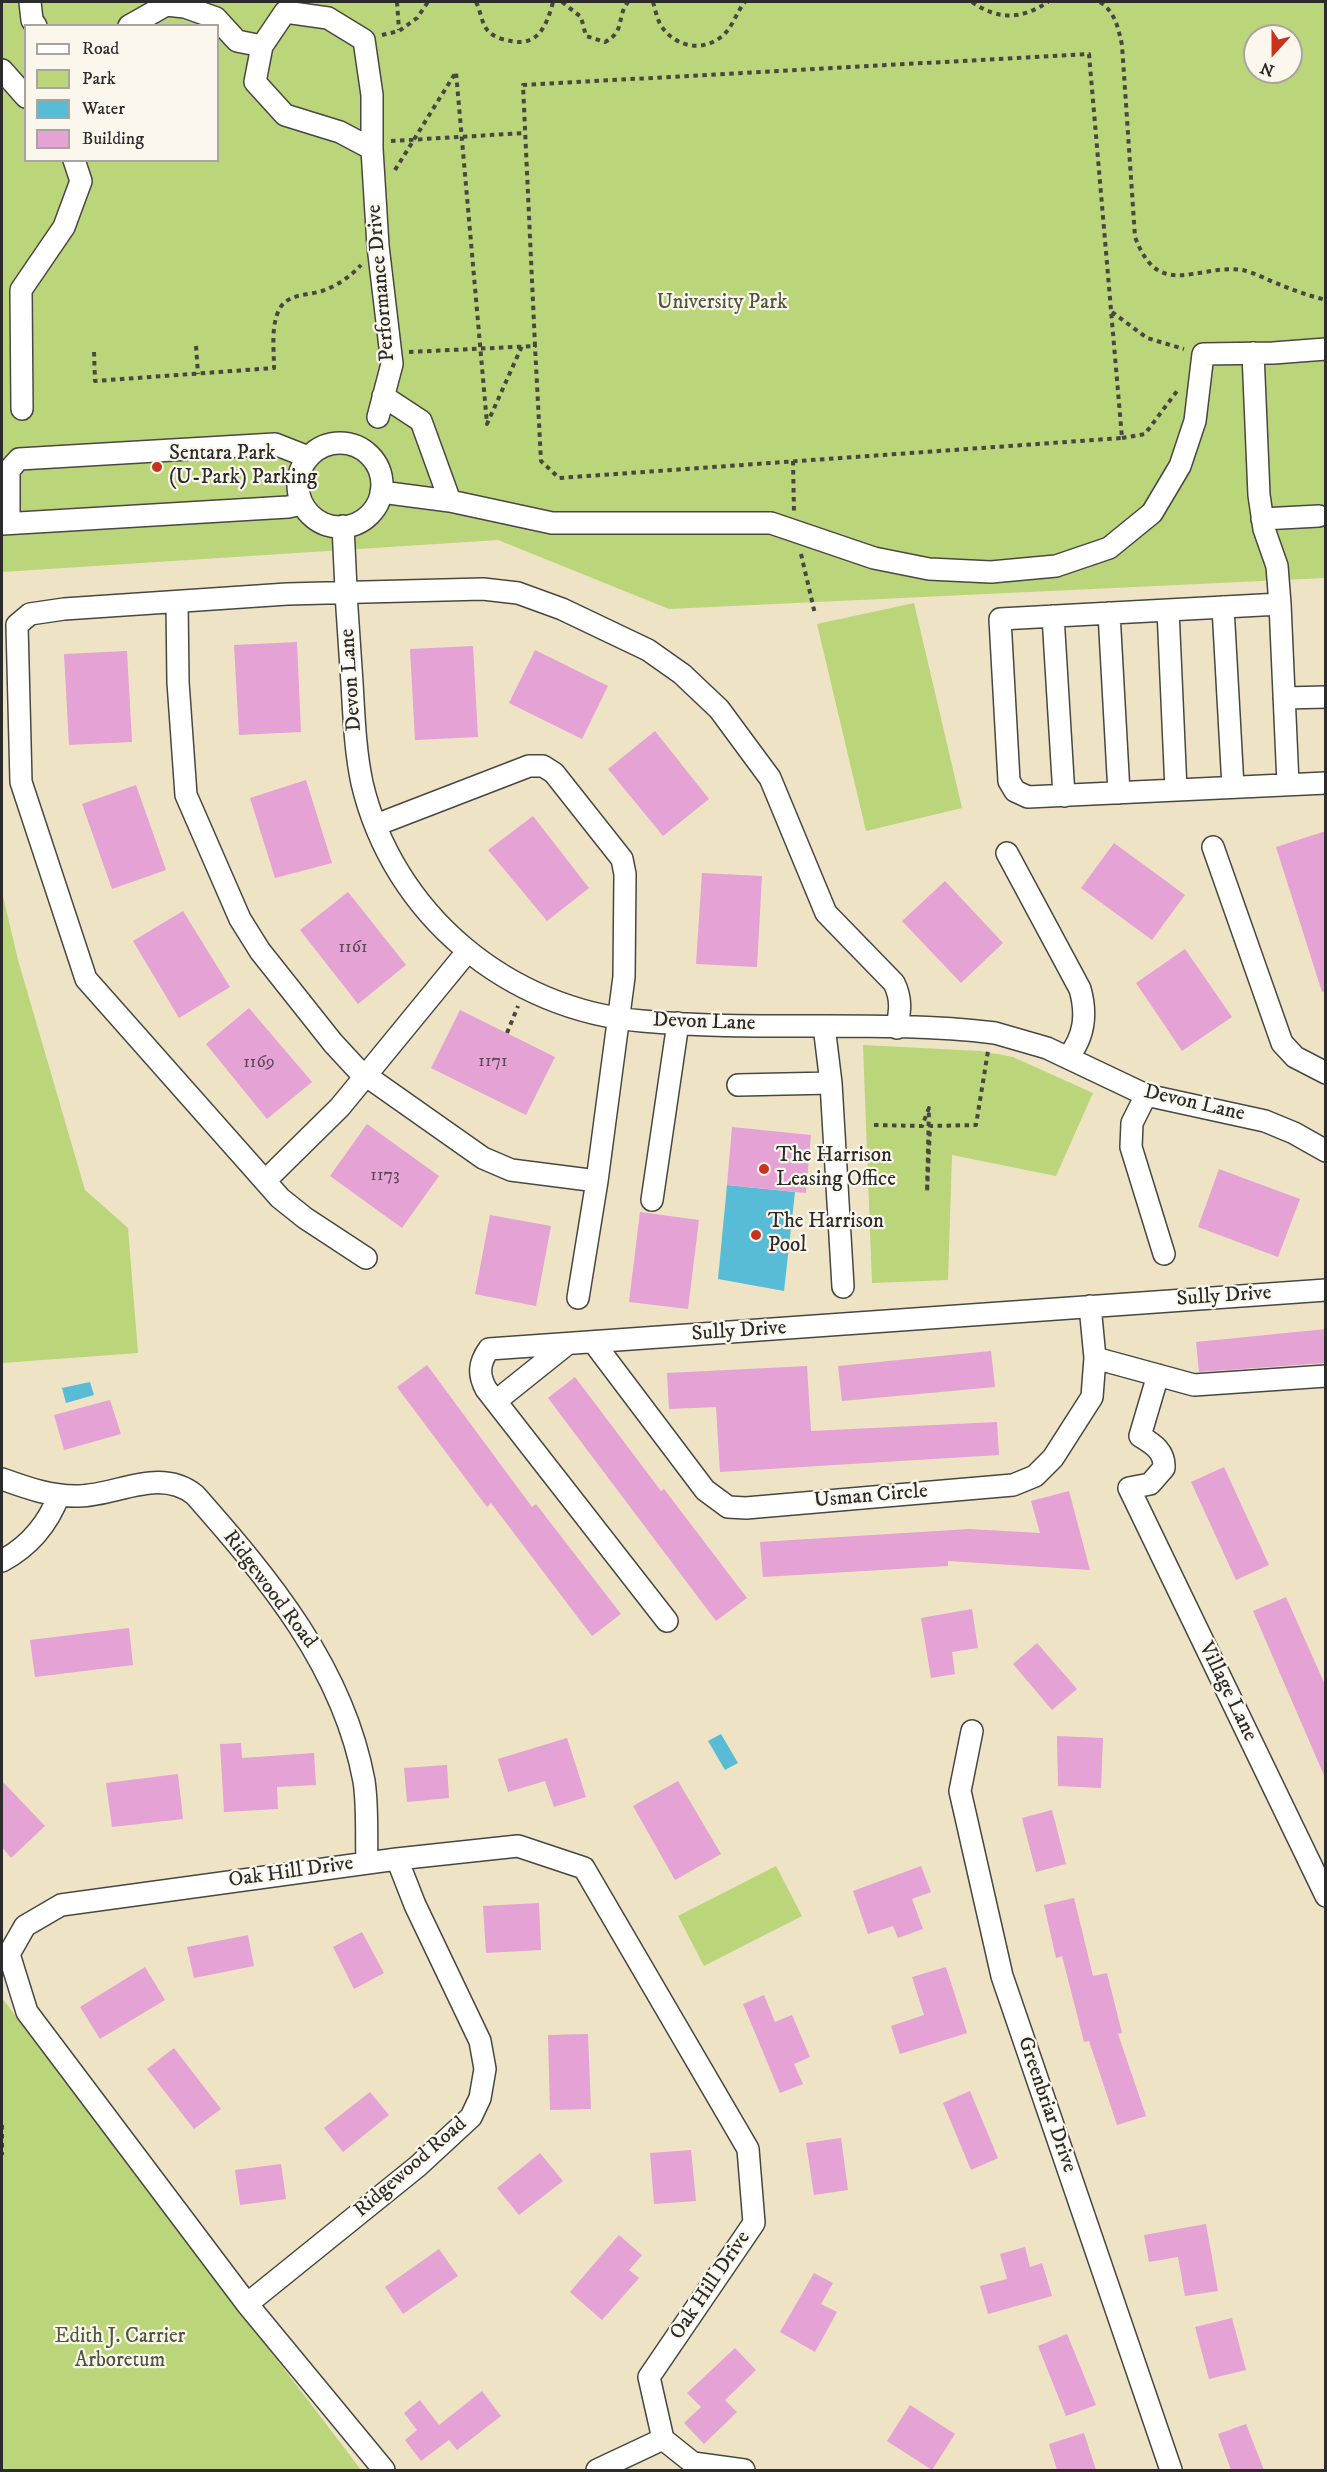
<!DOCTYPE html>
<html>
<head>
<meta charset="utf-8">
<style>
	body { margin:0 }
	#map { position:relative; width:1327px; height:2472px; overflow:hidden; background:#eee3c4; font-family:"IM FELL DW Pica",serif }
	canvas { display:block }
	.frame { position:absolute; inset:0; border:3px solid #2b2b2b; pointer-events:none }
	.legend { position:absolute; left:24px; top:24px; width:195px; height:138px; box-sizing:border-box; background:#fbf7ec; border:2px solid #a8a59f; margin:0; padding:8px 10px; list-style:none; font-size:18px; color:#2b2b2b }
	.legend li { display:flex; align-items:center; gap:12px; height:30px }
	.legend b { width:30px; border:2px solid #a8a59f }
	.north { position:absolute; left:1243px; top:24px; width:60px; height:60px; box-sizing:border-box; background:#fbf7ec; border:2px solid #a8a59f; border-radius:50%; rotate:201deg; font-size:16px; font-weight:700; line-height:24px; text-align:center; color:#2b2b2b }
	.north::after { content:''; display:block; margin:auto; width:21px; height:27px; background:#c8321e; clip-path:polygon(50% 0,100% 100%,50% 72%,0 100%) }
</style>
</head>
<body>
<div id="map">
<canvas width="1327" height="2472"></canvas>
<div class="frame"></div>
<ul class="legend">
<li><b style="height:8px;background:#fff"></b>Road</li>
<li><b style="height:16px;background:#bad57a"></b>Park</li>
<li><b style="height:16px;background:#58bcd6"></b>Water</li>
<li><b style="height:16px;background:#e4a2d5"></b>Building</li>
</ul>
<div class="north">N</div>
</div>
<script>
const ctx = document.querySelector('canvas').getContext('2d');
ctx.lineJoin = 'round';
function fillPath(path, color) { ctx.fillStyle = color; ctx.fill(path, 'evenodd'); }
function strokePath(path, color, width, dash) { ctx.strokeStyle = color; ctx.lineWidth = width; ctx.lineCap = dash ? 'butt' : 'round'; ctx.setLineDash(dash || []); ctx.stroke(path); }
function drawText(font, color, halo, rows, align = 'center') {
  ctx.font = font + ' "IM FELL DW Pica",serif'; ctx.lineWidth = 4.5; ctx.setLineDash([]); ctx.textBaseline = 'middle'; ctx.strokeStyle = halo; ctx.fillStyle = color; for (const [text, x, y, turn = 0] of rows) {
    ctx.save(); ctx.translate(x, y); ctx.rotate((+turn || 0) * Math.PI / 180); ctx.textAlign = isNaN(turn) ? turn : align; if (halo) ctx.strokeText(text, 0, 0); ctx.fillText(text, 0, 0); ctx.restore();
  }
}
fillPath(new Path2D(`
	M2,2H1325V578L669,609L498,540L2,572ZM26,26H218V160H26ZM1255,36H1291V72H1255Z
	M914,603L962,808L866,831L817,624Z
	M2,892L18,960L85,1190L128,1228L138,1353L2,1363Z
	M863,1045L980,1051L1013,1057L1093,1093L1056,1176L952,1155L948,1280L872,1283Z
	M776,1866L802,1916L704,1966L678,1916Z
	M2,1998L361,2470H2Z`), '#bad57a');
fillPath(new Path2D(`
	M727,1185L795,1192L784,1291L718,1279Z
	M90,1382L94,1395L66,1403L62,1388Z
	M721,1734L738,1763L725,1770L708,1741Z`), '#58bcd6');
fillPath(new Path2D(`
	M297,642L301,732L239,735L234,645Z
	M473,646L478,737L415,740L410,649Z
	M535,650L608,686L582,739L509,703Z
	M127,651L132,742L69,745L64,654Z
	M655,731L709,799L663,836L608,769Z
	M306,780L332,863L275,878L250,798Z
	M136,785L166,870L112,889L82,804Z
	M533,816L589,888L547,921L488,850Z
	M1326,831V991L1322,992L1276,847Z
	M1114,843L1185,895L1152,940L1081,888Z
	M702,873L762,876L757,967L696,964Z
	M945,881L1003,943L961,983L902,921Z
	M348,892L406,965L358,1004L300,930Z
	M183,911L230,987L179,1018L133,941Z
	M1185,949L1232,1017L1182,1051L1136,983Z
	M249,1008L312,1082L267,1119L206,1044Z
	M460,1010L555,1057L526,1115L431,1068Z
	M367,1124L439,1176L402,1228L330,1176Z
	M732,1127L811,1135L806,1193L727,1185Z
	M1219,1169L1300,1199L1278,1257L1198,1227Z
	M640,1212L699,1220L688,1309L629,1302Z
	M490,1215L551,1226L536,1306L475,1294Z
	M1326,1329V1363L1199,1372L1196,1342Z
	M991,1351L995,1387L842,1401L838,1366Z
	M427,1365L532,1507L536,1504L621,1614L592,1636L491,1503L487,1507L397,1387Z
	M807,1366L811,1431L997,1422L999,1455L720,1472L716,1407L669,1409L667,1373Z
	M575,1377L661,1491L664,1489L747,1598L716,1621L548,1398Z
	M110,1400L121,1434L64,1450L54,1415Z
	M1224,1467L1269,1565L1236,1580L1191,1482Z
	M1069,1491L1090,1570L948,1561V1566L763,1577L760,1542L969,1529L1040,1533L1031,1501Z
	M1286,1597L1326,1687V1780L1253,1611Z
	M972,1609L978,1648L952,1652L955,1674L931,1678L921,1618Z
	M129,1628L133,1665L35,1677L30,1640Z
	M1037,1643L1077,1689L1052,1710L1013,1664Z
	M1057,1736L1103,1738L1101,1788L1058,1786Z
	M567,1738L586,1797L554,1807L545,1781L508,1792L498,1759Z
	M241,1743L242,1758L314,1753L316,1785L277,1787L278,1809L224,1812L220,1744Z
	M447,1765L449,1798L407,1802L404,1768Z
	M178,1774L183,1819L112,1827L106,1783Z
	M2,1781L45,1826L11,1858L2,1847Z
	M678,1781L721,1854L675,1880L633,1806Z
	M1052,1810L1066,1864L1036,1872L1022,1818Z
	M921,1866L931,1892L912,1899L923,1929L898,1938L893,1926L868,1934L853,1891Z
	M1074,1898L1093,1976L1107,1973L1122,2033L1118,2034L1146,2116L1117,2125L1089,2041L1084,2042L1062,1956L1056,1958L1044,1905Z
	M539,1903L541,1950L486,1953L483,1906Z
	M362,1932L384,1973L354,1989L333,1947Z
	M248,1935L254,1966L194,1978L187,1947Z
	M145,1967L165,2000L100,2039L80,2007Z
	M946,1967L967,2033L900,2054L891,2026L924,2015L912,1977Z
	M764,1995L775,2022L792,2015L810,2057L794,2064L803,2084L780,2093L743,2004Z
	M588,2034L591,2109L550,2110L548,2035Z
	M174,2048L221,2109L194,2129L147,2069Z
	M970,2091L998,2158L971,2170L943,2103Z
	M370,2092L389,2115L343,2152L324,2128Z
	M841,2138L848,2190L814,2195L806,2143Z
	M691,2150L696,2201L654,2204L650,2153Z
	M540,2153L563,2181L519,2215L497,2188Z
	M281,2164L286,2199L240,2205L235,2170Z
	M1206,2224L1218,2291L1185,2296L1178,2257L1149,2262L1144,2235Z
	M619,2235L642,2255L629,2270L639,2278L602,2320L570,2292Z
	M1025,2247L1030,2267L1042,2263L1052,2296L988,2314L980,2286L1007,2279L1000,2254Z
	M439,2249L458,2276L403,2314L385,2287Z
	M814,2273L833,2283L821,2304L837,2312L815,2352L780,2332Z
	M1232,2318L1246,2370L1209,2379L1195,2327Z
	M1067,2334L1096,2405L1066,2416L1038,2346Z
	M735,2348L756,2370L725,2400L737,2412L704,2444L684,2423L701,2407L687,2393Z
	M482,2391L501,2416L457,2450L449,2440L421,2461L405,2440L417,2430L404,2413L420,2400L439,2425Z
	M910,2405L955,2434L932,2470L887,2441Z
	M1246,2424L1264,2470H1231L1218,2434Z
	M1084,2433L1096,2470H1057L1049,2444Z`), '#e4a2d5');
const minor = new Path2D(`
	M30,2L32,20L36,26
	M129,26L166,5L185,7L216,18L237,41L262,46
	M2,70L26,97
	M372,149L340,132L285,115L255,82L262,46L285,12L328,18L364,40L372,95V149L378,246L392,364L378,417
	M1253,353L1259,495L1264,529L1277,566L1280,604
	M383,396L421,421L450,501
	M22,409L21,290L64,227L81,181L74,160
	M298 485a42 42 0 1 1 84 0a42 42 0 1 1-84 0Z
	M381,492L450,501L552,523H771L874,558L929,569L991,572L1056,566L1109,548L1152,513L1180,466L1195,421L1203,354L1273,353L1326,349
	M1262,519L1319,516
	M9,523V470L19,459L275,444L308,457
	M2,524L288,507L302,504
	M343,526C345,579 348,631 352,683C354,716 355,750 362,783C393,915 509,1010 642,1021C759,1032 878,1019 995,1033L1047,1048L1146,1095L1265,1121L1294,1133L1326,1151
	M177,602L178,682L186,795L240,919L260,951L333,1043L358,1070L483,1158L511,1170L597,1181
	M1223,607L1233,787
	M1168,610L1176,790
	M1109,613L1119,793
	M1053,616L1064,796
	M1284,698L1326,697
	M1288,784L1280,604L1000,619L1009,781L1015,791L1028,797L1326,783
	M376,825L529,766H543L554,773L622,859L625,874L624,977L597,1181L578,1298
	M1213,847L1282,1043L1295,1057L1326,1073
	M1007,853L1080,989C1087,1014 1085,1036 1068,1057
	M824,1026L831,1083L843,1287
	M738,1085L831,1083
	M1146,1095L1132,1123L1131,1147L1164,1254
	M266,1180L340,1107L467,952
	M652,1200L678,1023
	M366,1258L305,1218L280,1198L86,979L21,782L17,625L30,614L64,609L287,594L483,589L518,593L562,609L648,650L682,674L719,709L770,778L826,913L894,983C902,999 900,1011 897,1028
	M594,1343L705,1490L728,1507L746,1508L1013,1485L1035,1476L1053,1458L1092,1397L1095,1358L1090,1306
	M1095,1358L1194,1385L1326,1376
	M1158,1375L1140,1436C1153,1444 1165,1451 1164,1468L1150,1484L1129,1488L1326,1896
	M496,1401L566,1345
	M2,1479C27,1488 52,1497 79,1496C118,1495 160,1467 195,1495C269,1579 343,1667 364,1781C368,1807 366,1836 367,1863
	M2,1561C28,1547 48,1524 59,1495
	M667,1621L486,1389C478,1374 479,1363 489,1349L1326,1290
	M972,1731L960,1791L1002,1976L1171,2470
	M247,2304L418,2166L471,2117L480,2098L485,2069L480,2041L415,1905L397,1859
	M384,2470L247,2304L27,2012L9,1954L25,1926L61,1905L397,1859L518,1846L584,1868L748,2149L754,2223L649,2377L663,2439L693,2463L744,2470
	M597,2470L663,2439`);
strokePath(minor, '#484742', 24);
strokePath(new Path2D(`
	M397,2L399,30
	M476,2C481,11 481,24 489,32C494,37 504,40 511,41C538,47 547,25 553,2
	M562,2L581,17L586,36L605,42C626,31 616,17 628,2
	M653,2C655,9 657,18 660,24C673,46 701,53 721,37C733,28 736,12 745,2
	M972,2C999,21 1022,19 1048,2
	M1100,2C1115,12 1118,27 1122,45L1135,237C1159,301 1195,264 1242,270C1254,272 1269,281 1281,285C1295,291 1310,296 1326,300
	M382,35L399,31L417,18L428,2
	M391,141L525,133
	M395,170L456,72L487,424L522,346
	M1112,312L1147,338L1184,349
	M196,346L198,374
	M94,352L95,381L274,368C274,350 271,329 278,312C286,293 306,296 322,291C337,286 351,276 361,265
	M409,352L535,346L523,85L1089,54L1122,438L559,478L541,461L535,346
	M1122,438L1145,434L1177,391
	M793,461L794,511
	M801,554L815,614
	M507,1033L518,1006
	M874,1125L922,1126L929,1108L927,1192L930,1126L976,1125L988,1051
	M2,2125V2155`), '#484742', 4, [4.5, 4.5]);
strokePath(minor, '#fff', 21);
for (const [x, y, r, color] of [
	[157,467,6,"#c8321e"],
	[764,1169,6,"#c8321e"],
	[756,1235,6,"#c8321e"]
]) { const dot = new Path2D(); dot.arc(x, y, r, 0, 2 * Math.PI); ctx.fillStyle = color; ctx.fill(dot); strokePath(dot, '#fbf7ec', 2); }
drawText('18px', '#594956', null, [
	["1161",353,948],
	["1171",493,1062],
	["1169",259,1063],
	["1173",385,1176]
]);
drawText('21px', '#2b2b2b', '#fbf7ec', [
	["Performance Drive",382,283,-95],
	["Devon Lane",352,680,-94],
	["Devon Lane",704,1023,2],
	["Devon Lane",1194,1104,13],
	["Sully Drive",1224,1297,-4],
	["Sully Drive",739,1332,-4],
	["Usman Circle",871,1497,-5],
	["Ridgewood Road",269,1590,53],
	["Village Lane",1227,1692,64],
	["Oak Hill Drive",291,1873,-8],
	["Greenbriar Drive",1046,2105,71],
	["Ridgewood Road",411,2168,-41],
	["Oak Hill Drive",711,2286,-56]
]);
drawText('21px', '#4f563f', '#fbf7ec', [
	["University Park",722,304],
	["Edith J. Carrier",120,2338],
	["Arboretum",120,2362]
]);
drawText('21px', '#2b2b2b', '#fbf7ec', [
	["Sentara Park",169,455],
	["(U-Park) Parking",169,479],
	["The Harrison",776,1157],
	["Leasing Office",776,1181],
	["The Harrison",768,1223],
	["Pool",768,1247]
], 'left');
</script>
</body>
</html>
